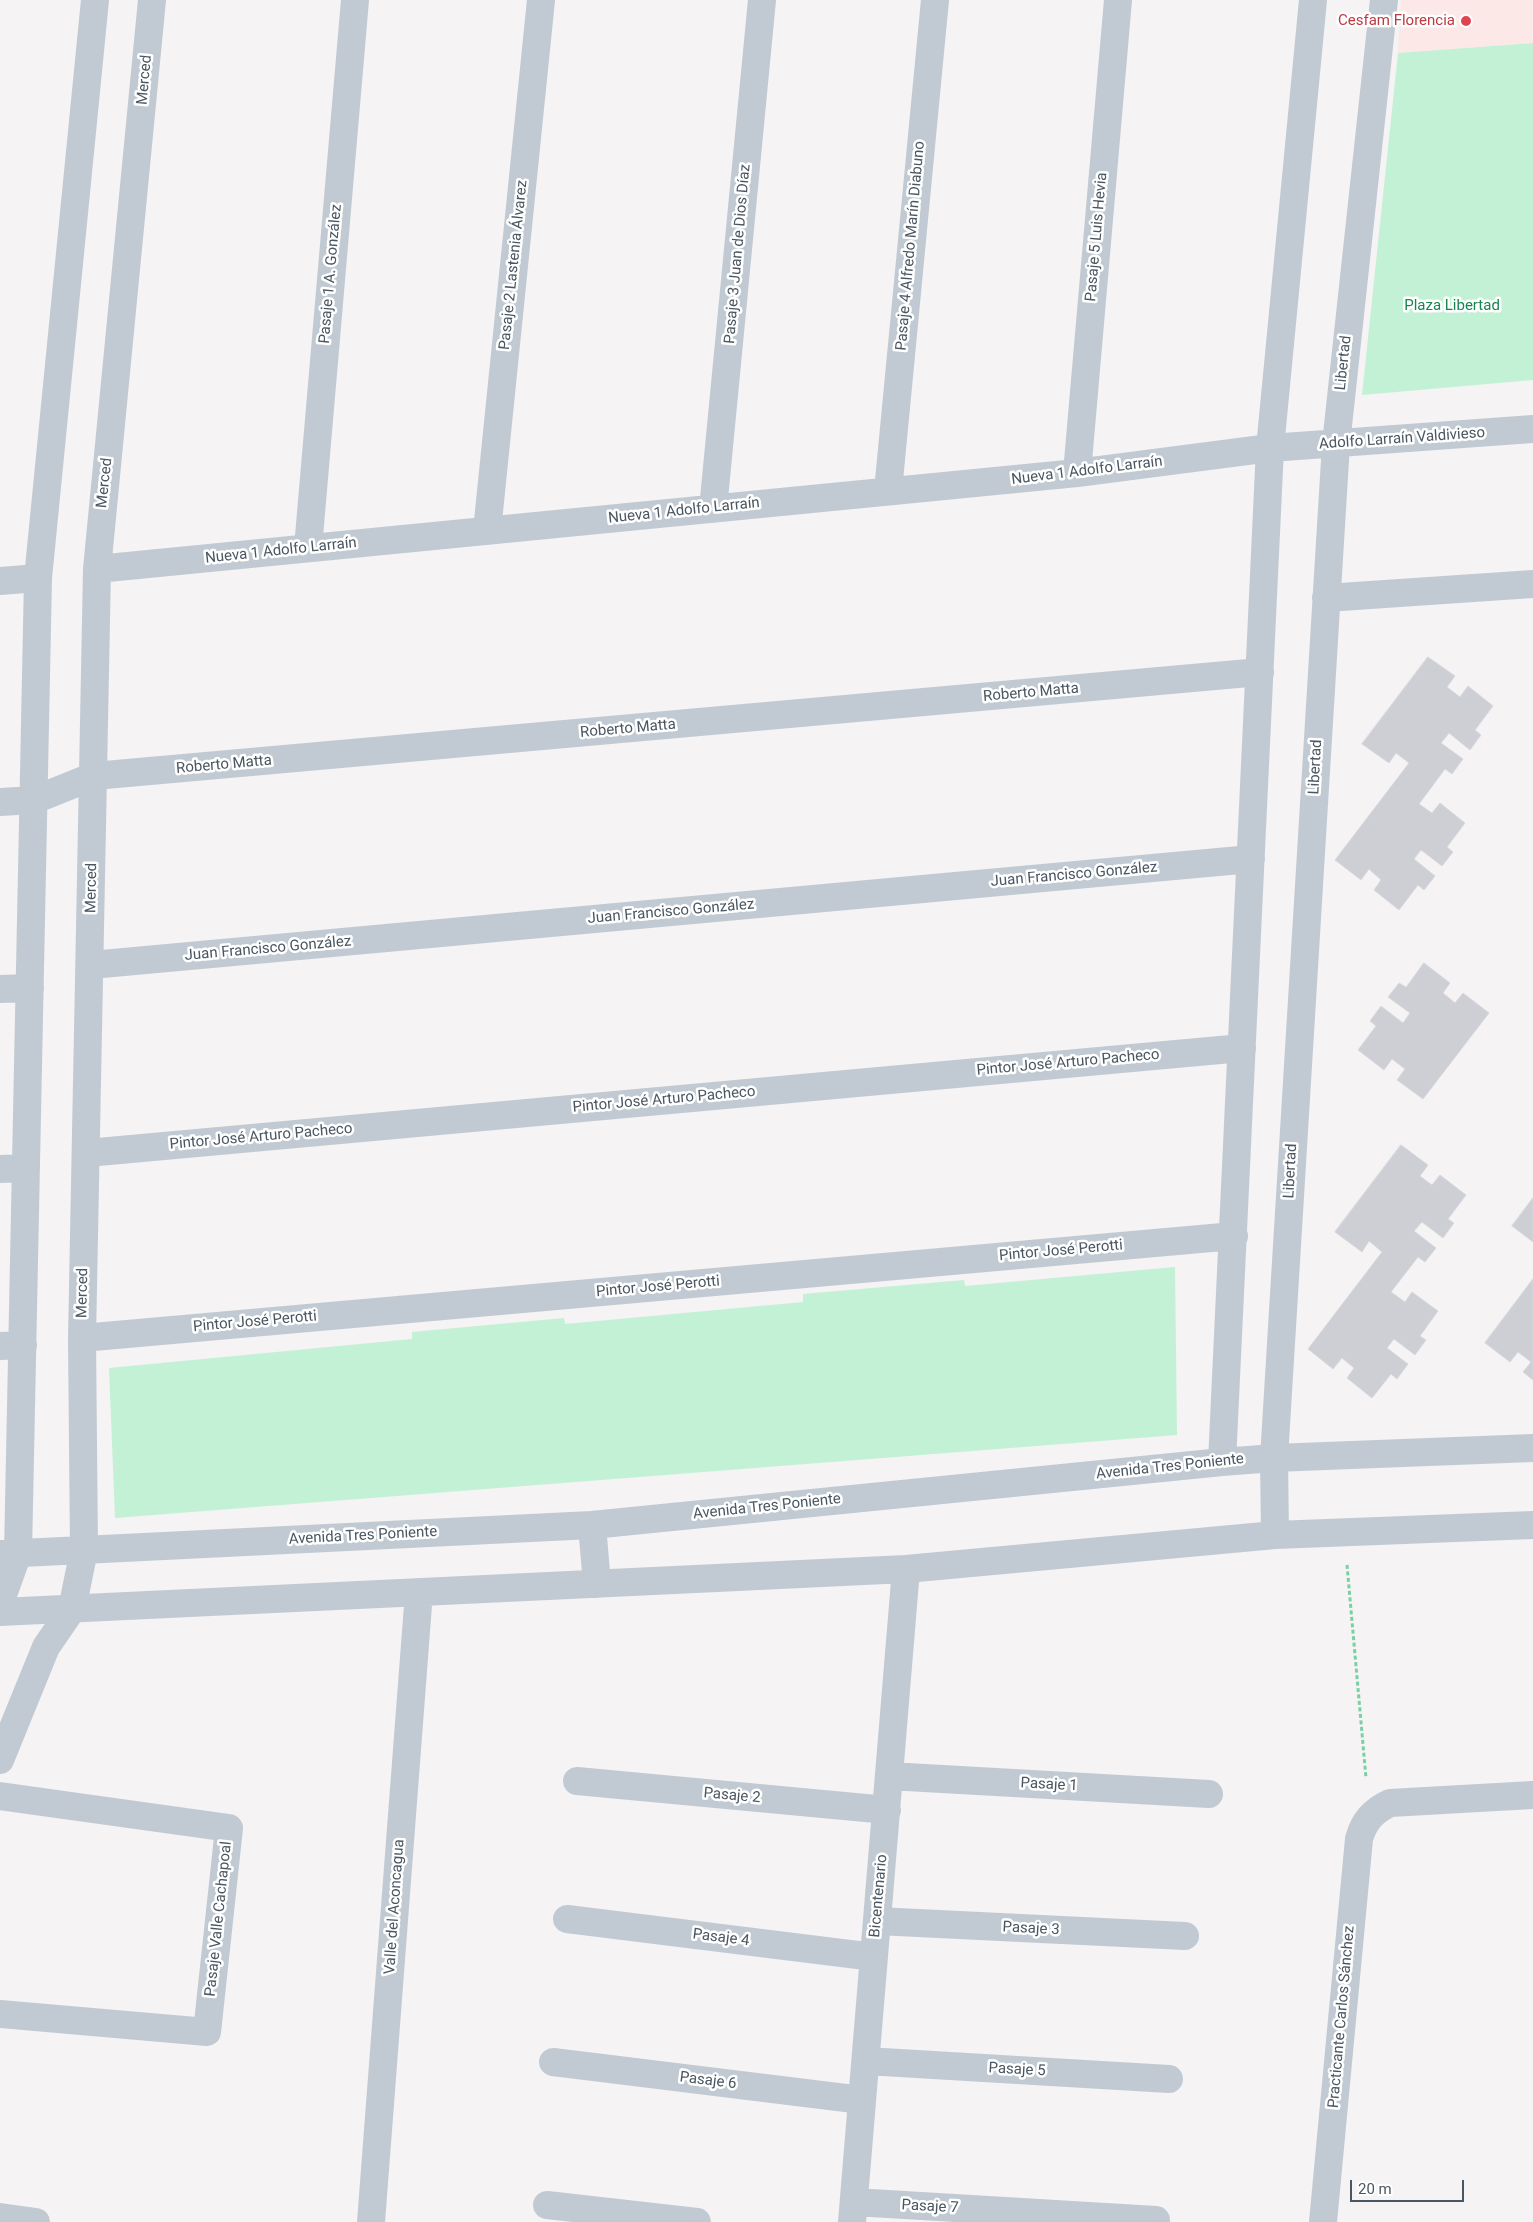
<!DOCTYPE html>
<html>
<head>
<meta charset="utf-8">
<style>
	body { margin:0 }
	#map { position:relative; width:1533px; height:2222px; overflow:hidden; background:#f5f3f3; font-family:Roboto,sans-serif }
	canvas { display:block }
	.scale { position:absolute; left:1350px; top:2180px; width:114px; height:22px; box-sizing:border-box; border:2px solid #4a5661; border-top:0; padding-left:6px; font-size:15px; line-height:18px; white-space:nowrap; color:#4a5661; -webkit-text-stroke:4px #fff; paint-order:stroke }
</style>
</head>
<body>
<div id="map">
<canvas width="1533" height="2222"></canvas>
<div class="scale">20 m</div>
</div>
<script>
const ctx = document.querySelector('canvas').getContext('2d');
ctx.lineJoin = 'round';
function fillPath(path, color) { ctx.fillStyle = color; ctx.fill(path, 'evenodd'); }
function strokePath(path, color, width, dash) { ctx.strokeStyle = color; ctx.lineWidth = width; ctx.lineCap = dash ? 'butt' : 'round'; ctx.setLineDash(dash || []); ctx.stroke(path); }
function drawText(font, color, halo, rows, align = 'center') {
  ctx.font = font + ' Roboto,sans-serif'; ctx.lineWidth = 5; ctx.setLineDash([]); ctx.textBaseline = 'middle'; ctx.strokeStyle = halo; ctx.fillStyle = color; for (const [text, x, y, turn = 0] of rows) {
    ctx.save(); ctx.translate(x, y); ctx.rotate((+turn || 0) * Math.PI / 180); ctx.textAlign = isNaN(turn) ? turn : align; if (halo) ctx.strokeText(text, 0, 0); ctx.fillText(text, 0, 0); ctx.restore();
  }
}
fillPath(new Path2D(`
	M1401,0H1533V43L1398,53Z`), '#fce8e6');
fillPath(new Path2D(`
	M1533,43V380L1362,395L1398,53Z
	M1175,1267L1177,1435L115,1518L109,1368L412,1339V1332L564,1318L565,1324L803,1302V1294L964,1280L965,1286Z`), '#c3f1d5');
const building = new Path2D(`
	M1428,657L1455,676L1447,687L1460,697L1468,686L1493,706L1475,730L1481,735L1470,750L1449,733L1441,743L1463,759L1452,774L1445,769L1419,804L1432,813L1440,803L1465,823L1447,847L1453,852L1442,866L1421,850L1414,859L1435,876L1424,890L1418,885L1399,910L1374,890L1381,880L1369,869L1361,880L1335,860L1409,763L1396,753L1389,763L1362,744Z
	M1424,963L1450,983L1443,993L1455,1003L1463,993L1489,1013L1423,1099L1397,1080L1405,1069L1392,1059L1384,1070L1358,1050L1376,1026L1370,1021L1381,1006L1403,1023L1410,1013L1388,997L1399,983L1406,987Z
	M1401,1145L1428,1165L1420,1176L1432,1185L1440,1175L1466,1195L1448,1219L1454,1223L1443,1238L1422,1222L1414,1231L1436,1248L1425,1262L1418,1257L1391,1292L1405,1302L1412,1292L1438,1311L1420,1336L1426,1340L1415,1355L1394,1339L1387,1348L1408,1364L1397,1379L1391,1374L1372,1398L1347,1378L1354,1368L1342,1358L1333,1369L1308,1349L1382,1252L1369,1241L1362,1252L1335,1232Z
	M1533,1198V1242L1512,1226Z
	M1533,1279V1380L1523,1372L1531,1362L1518,1352L1510,1362L1485,1343Z`);
fillPath(building, '#cdcfd5');
strokePath(building, '#d7d9de', 1);
strokePath(new Path2D(`
	M1347,1565L1366,1778`), '#7ad0a6', 3, [4, 2.5]);
strokePath(new Path2D(`
	M1077,473L1118,0
	M888,491L935,0
	M713,509L762,0
	M487,531L541,0
	M308,548L355,0
	M97,569L1077,473L1270,448L1533,429
	M0,581L38,578
	M1326,598L1533,584
	M0,802L34,800L94,776L1260,672
	M91,965L1251,859
	M0,989L30,988
	M87,1153L1242,1048
	M0,1169L26,1168
	M82,1338L1234,1236
	M0,1346L23,1345
	M1222,1462L1270,448L1313,0
	M592,1525L597,1584
	M1275,1535L1274,1458L1336,444L1384,0
	M1,1554L592,1525L1222,1462L1274,1458L1533,1448
	M0,1603L18,1553L38,578L95,0
	M0,1612L906,1569L1275,1535L1533,1525
	M0,1760L46,1647L72,1609L84,1550L82,1338L97,569L152,0
	M889,1776L1209,1794
	M577,1781L887,1810
	M0,1796L229,1828L207,2032L0,2014
	M567,1919L874,1957
	M877,1921L1185,1936
	M866,2061L1169,2079
	M553,2062L862,2100
	M854,2202L1156,2220
	M547,2205L697,2222
	M0,2217L36,2222
	M371,2222L419,1592
	M852,2222L906,1569
	M1323,2222L1359,1839C1364,1821 1373,1811 1390,1803L1533,1795`), '#c1cad2', 28);
for (const [x, y, r, color] of [
	[1466,21,6,"#e0444e"]
]) { const dot = new Path2D(); dot.arc(x, y, r, 0, 2 * Math.PI); ctx.fillStyle = color; ctx.fill(dot); strokePath(dot, '#fff', 2); }
drawText('15px', '#be3a42', '#fff', [
	["Cesfam Florencia",1455,21]
], 'right');
drawText('15px', '#4a5661', '#fff', [
	["Merced",145,80,-85],
	["Pasaje 5 Luis Hevia",1097,237,-85],
	["Pasaje 4 Alfredo Marín Diabuno",911,246,-85],
	["Pasaje 3 Juan de Dios Díaz",738,254,-85],
	["Pasaje 2 Lastenia Álvarez",514,265,-84],
	["Pasaje 1 A. González",331,274,-85],
	["Libertad",1344,363,-84],
	["Adolfo Larraín Valdivieso",1402,439,-4],
	["Nueva 1 Adolfo Larraín",1087,471,-7],
	["Merced",105,483,-84],
	["Nueva 1 Adolfo Larraín",684,511,-6],
	["Nueva 1 Adolfo Larraín",281,551,-6],
	["Roberto Matta",1031,693,-5],
	["Roberto Matta",628,729,-5],
	["Roberto Matta",224,765,-5],
	["Libertad",1316,767,-87],
	["Juan Francisco González",1074,875,-5],
	["Merced",92,888,-89],
	["Juan Francisco González",671,912,-5],
	["Juan Francisco González",268,949,-5],
	["Pintor José Arturo Pacheco",1068,1063,-5],
	["Pintor José Arturo Pacheco",664,1100,-5],
	["Pintor José Arturo Pacheco",261,1137,-5],
	["Libertad",1291,1171,-87],
	["Pintor José Perotti",1061,1251,-5],
	["Pintor José Perotti",658,1287,-5],
	["Merced",83,1293,-89],
	["Pintor José Perotti",255,1322,-5],
	["Avenida Tres Poniente",1170,1467,-6],
	["Avenida Tres Poniente",767,1507,-6],
	["Avenida Tres Poniente",363,1536,-3],
	["Pasaje 1",1049,1785,3],
	["Pasaje 2",732,1796,5],
	["Bicentenario",879,1896,-85],
	["Valle del Aconcagua",395,1907,-86],
	["Pasaje Valle Cachapoal",219,1919,-84],
	["Pasaje 3",1031,1929,3],
	["Pasaje 4",721,1938,7],
	["Practicante Carlos Sánchez",1342,2017,-85],
	["Pasaje 5",1017,2070,3],
	["Pasaje 6",708,2081,7],
	["Pasaje 7",930,2207,3]
]);
drawText('15px', '#17864f', '#fff', [
	["Plaza Libertad",1452,306]
]);
</script>
</body>
</html>
